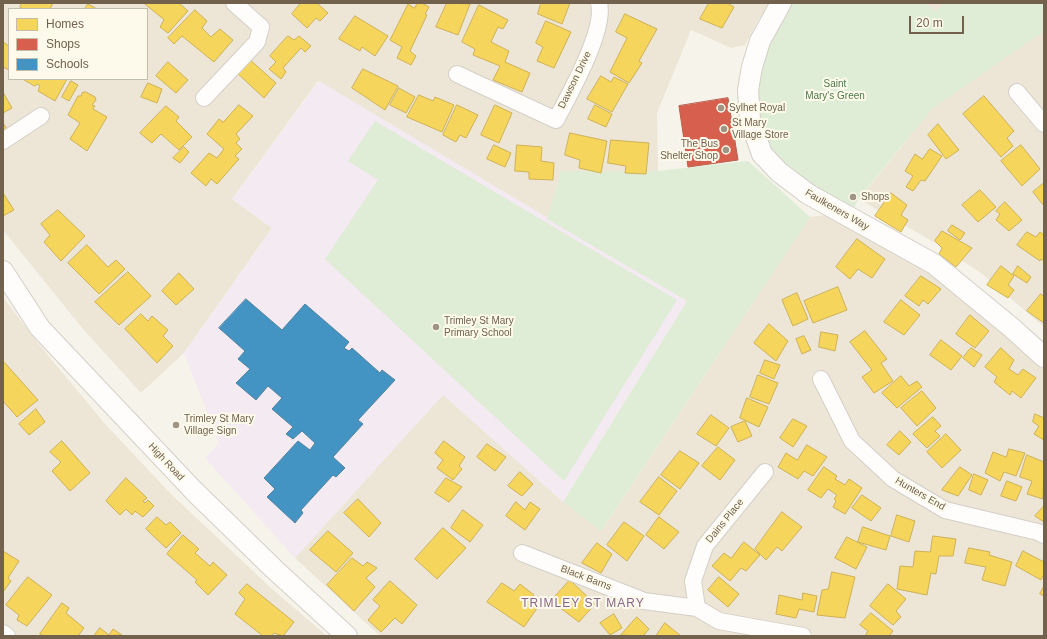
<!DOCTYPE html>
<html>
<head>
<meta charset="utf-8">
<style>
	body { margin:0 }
	#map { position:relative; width:1047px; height:639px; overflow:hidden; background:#f6f3ea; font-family:Helvetica,sans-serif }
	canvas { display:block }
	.frame { position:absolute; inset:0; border:4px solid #71614d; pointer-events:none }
	.legend { position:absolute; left:8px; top:8px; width:140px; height:72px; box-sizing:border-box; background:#fdfaec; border:1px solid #c5bdac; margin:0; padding:5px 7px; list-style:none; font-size:12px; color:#71614d }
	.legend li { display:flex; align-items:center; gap:8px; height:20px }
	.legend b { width:20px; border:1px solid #c5bdac }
	.scale { position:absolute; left:909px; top:16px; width:55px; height:18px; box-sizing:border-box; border:2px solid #71614d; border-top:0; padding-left:5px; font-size:12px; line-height:14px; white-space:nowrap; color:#71614d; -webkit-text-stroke:3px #fdfaec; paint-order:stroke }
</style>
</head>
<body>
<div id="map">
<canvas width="1047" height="639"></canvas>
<div class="frame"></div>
<ul class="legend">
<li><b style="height:11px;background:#f6d55c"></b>Homes</li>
<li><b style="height:11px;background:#d6604d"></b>Shops</li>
<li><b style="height:11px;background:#4393c3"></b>Schools</li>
</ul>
<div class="scale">20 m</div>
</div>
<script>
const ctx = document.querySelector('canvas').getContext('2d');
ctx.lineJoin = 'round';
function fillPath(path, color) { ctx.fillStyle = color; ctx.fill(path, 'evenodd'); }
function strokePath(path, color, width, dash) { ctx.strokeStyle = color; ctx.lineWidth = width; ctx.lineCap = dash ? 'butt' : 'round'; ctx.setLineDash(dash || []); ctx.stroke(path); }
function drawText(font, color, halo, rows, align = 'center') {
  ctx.font = font + ' Helvetica,sans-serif'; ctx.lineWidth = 4; ctx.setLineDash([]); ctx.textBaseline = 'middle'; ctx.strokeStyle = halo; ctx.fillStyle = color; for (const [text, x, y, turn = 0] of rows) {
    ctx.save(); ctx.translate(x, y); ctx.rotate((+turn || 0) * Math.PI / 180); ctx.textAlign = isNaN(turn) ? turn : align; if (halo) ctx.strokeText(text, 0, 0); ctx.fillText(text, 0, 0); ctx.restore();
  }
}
fillPath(new Path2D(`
	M3,3H771L759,19L745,45L731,48L691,30L657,113L658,171H561L547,219L318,81L232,199L272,228L184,353L141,393L83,329L3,230ZM9,9H147V79H9Z
	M926,3H944L936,12Z
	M1044,31V327L981,273L937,244L859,199L932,109Z
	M833,214L934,274L1044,365V636H380L295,558L443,394L563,502L602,530L810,217Z
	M3,297L37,342L106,425L171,494L271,588L327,636H3Z`), '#ede6d7');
fillPath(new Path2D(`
	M319,81L687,301L563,502L443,395L295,558L205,458L219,443L184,353L272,228L232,199Z`), '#f4eaf1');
fillPath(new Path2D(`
	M781,3H926L936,12L944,3H1044V31L932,109L859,198L849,218L779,172L748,90Z
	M375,121L677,300L564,481L325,259L378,180L348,161Z
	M748,161L810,217L601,531L563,502L687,301L547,219L561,171H658Z`), '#dfecd6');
const homes = new Path2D(`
	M22,3H53L50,9H23L20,7Z
	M144,3H179L188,11L168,33L160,27L164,20Z
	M301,3H317L328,13L320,21L316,18L307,28L292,14Z
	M418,3H422L429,7L425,14L427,15L410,51L416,56L411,65L397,58L402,47L390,40L408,4L414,8Z
	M447,3L470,4L458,35L436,27Z
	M541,3H570L562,24L538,14Z
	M709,3H727L734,7L722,28L700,19Z
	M88,4L97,9H85Z
	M479,5L508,20L503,29L498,27L491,42L509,51L505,62L530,73L522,92L493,80L500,66L473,55L475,49L462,42Z
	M195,10L207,21L202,28L211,37L220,29L233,40L214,62L182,36L174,44L168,38Z
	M625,14L657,29L639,61L642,63L629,83L610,72L627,38L616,32Z
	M355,16L388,36L375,56L362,47L360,51L339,39Z
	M546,21L571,32L554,68L537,61L543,47L536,43Z
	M288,36L294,40L299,36L311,46L305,52L301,48L283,68L286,72L281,79L269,69L276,62L270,56Z
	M3,42L9,46V70L3,67Z
	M248,58L276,83L264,98L236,72Z
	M168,62L188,80L176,93L156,76Z
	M363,69L398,86L385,110L352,88Z
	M601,76L611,82L614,77L628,84L612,112L587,99Z
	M23,79H67L55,101L38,91L40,86L37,84L35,86Z
	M71,81L78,85L69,101L62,97Z
	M148,83L162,89L157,103L141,97Z
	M399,88L415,97L406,113L390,105Z
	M3,92L12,108L3,113Z
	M86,92L95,97L96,100L92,105L95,106L93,109L107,117L87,151L70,139L80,123L68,115L78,96H81L82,93Z
	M419,95L433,101L435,97L454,105L442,132L407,117Z
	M984,96L1014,131L1007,138L1013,146L1001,157L963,114Z
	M239,105L253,116L236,134L240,139L236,143L242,149L235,156L239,159L217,184L211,179L206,186L191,173L209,153L217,158L224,149L207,134L219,119L223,122Z
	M457,105L478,115L466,138L460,135L456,142L443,135Z
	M495,105L512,113L499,143L481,135Z
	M595,105L612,114L606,127L588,119Z
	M166,106L179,117L176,121L192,137L179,150L161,134L152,143L140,133Z
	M3,123L7,129L3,132Z
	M938,124L959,150L946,159L928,135Z
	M570,133L607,141L601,173L579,168L580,160L565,155Z
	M611,140L649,143L646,174L625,173L626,166L608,163Z
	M494,145L511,153L505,167L487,159Z
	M517,145L542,147L541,161L554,163L553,180L529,179V172L515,171Z
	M1021,145L1040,169L1022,186L1001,161Z
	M184,147L189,152L180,163L173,158Z
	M930,149L942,156L925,181L921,180L913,191L906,187L913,176L905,171L915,154L922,159Z
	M1044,183V206L1033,192Z
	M980,190L996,207L978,222L962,205Z
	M3,193L14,210L3,216Z
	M891,193L907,205L901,215L908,220L901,232L875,216Z
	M1005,202L1022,220L1009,231L996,220L1000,214L996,211Z
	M58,210L85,236L61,261L44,242L50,235L41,224Z
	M952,225L965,233L960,240L948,231Z
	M942,231L972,248L956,267L939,254L942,248L935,241Z
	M1027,232L1036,237L1040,232L1044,235V261L1041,259L1040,261L1017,245Z
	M857,239L885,259L872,278L858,269L850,279L836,267Z
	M87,245L108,267L116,260L125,269L99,294L68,263Z
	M1001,266L1014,276L1008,285L1014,290L1008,298L987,285Z
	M1018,266L1031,277L1027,283L1013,274Z
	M128,272L151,296L119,325L95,302Z
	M179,273L194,289L176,305L162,291Z
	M921,276L941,289L928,304L923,300L919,306L905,296Z
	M838,287L847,310L813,323L804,301Z
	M797,293L808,319L793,326L782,300Z
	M1041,294L1044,297V323L1027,311Z
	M901,300L920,315L904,335L884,322Z
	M141,314L148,321L152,316L168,330L163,336L173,346L157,363L125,329Z
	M970,315L989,331L975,348L956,334Z
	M769,324L788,341L776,361L754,343Z
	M865,331L887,359L881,363L893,381L874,393L862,377L872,370L850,342Z
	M821,332L838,335L835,351L819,347Z
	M804,336L811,350L802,354L796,339Z
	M941,340L962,356L951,370L930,355Z
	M971,348L982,355L974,367L963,358Z
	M1001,348L1014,360L1009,369L1018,375L1023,369L1036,378L1021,398L1012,391L1010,395L994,382L997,377L985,367Z
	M765,360L780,365L774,379L760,373Z
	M5,363L38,400L17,417L3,401V365Z
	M758,375L778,383L769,404L750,397Z
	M901,376L909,386L917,381L922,387L897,408L882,393Z
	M922,391L936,408L917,426L901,408Z
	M747,398L768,407L759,427L740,418Z
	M36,409L45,422L29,435L19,424Z
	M1035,414L1044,418V440L1034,434L1039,426L1033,422Z
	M711,415L729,428L716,446L697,434Z
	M933,417L941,426L935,431L940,436L927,448L913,434Z
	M793,419L807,426L793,447L780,438Z
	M745,421L752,436L738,442L731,427Z
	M900,431L911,442L899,455L887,445Z
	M946,434L961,450L942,468L927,452Z
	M62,441L90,473L70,491L52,471L61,462L50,452Z
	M444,441L465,457L459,466L462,469L453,480L437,468L443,460L435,453Z
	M487,444L506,457L495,471L477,457Z
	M807,445L827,457L813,476L804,471L798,479L778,467L786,453L797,460Z
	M718,447L735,460L720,480L702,466Z
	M1009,449L1025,453L1016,476L1004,472L1000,481L985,473L993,452L1006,457Z
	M680,451L699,463L680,489L661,475Z
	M1027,455L1044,462L1043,499L1027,494L1032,481L1020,477Z
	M824,467L837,476L835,479L845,485L849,479L862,488L845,514L833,507L836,501L834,499L837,495L828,489L821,498L808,490Z
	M960,467L972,475L958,496L942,490Z
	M520,472L533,484L522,496L508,486Z
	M974,474L988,480L981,495L969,490Z
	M659,477L677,491L659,515L640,502Z
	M126,478L147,498L143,501L145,503L148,500L154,506L143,517L135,511L132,515L126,509L120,515L106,501Z
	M446,478L462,487L449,502L435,493Z
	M1007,481L1022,487L1016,501L1001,496Z
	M862,495L881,508L871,521L852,508Z
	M358,499L381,523L369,537L344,513Z
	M516,502L525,510L530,502L540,509L525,530L506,516Z
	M1044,506V522L1035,516Z
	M463,510L483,525L470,542L451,528Z
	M782,512L802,527L782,551L777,547L766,560L755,549Z
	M897,515L915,521L909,542L891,536Z
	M157,517L166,525L170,522L181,533L166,548L146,529Z
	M659,517L679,532L664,549L646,535Z
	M624,522L644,536L627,561L607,545Z
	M863,527L890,536L886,550L858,542Z
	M443,528L466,548L437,579L415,559Z
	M328,531L353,553L336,572L310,550Z
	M183,535L199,549L195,553L210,566L213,562L227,575L208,595L195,582L197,580L167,554Z
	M933,536L956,539L953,556H939L936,574L931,573L927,595L897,589L900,566L913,567L915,551L930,552Z
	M847,537L867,547L856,569L835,558Z
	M744,542L760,555L746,571L741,568L730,581L712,566L724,553L731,558Z
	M597,543L612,554L601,573L582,563Z
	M969,548L990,552L989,555L1012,562L1005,586L982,580L986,567L965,563Z
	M3,551L19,561L8,578L11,581L3,592Z
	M1023,551L1044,562V574L1041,580L1016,566Z
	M352,558L363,566L367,562L377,568L366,578L375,587L354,611L327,585Z
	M832,572L855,577L845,618L817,615L822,590L828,589Z
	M28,577L52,595L27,626L17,620L19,615L6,605Z
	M719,577L739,594L728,607L708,590Z
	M570,580L595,604L579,622L551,601Z
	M390,581L417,605L402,624L395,618L381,632L368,620L380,606L373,600Z
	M502,583L514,591L520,584L534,595L529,602L538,607L524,627L487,602Z
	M247,584L294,622L283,636L274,633L271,636H263L235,614L245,599L239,593Z
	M888,584L906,599L896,611L901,617L893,625L870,606Z
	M1044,586V596L1040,594Z
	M803,593L817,596L814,612L799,609L796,618L776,614L779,595L802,600Z
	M62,603L69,608L66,613L84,628L78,636H44L40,634Z
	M871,613L893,631L889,636H865L868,631L860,625Z
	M614,614L622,628L610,635L600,623Z
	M637,617L649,629L643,636L621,635Z
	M665,623L681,636H656Z
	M100,628L109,635L113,629L122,635L94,636Z`);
fillPath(homes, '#f6d55c');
strokePath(homes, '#ceb258', 1);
const shops = new Path2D(`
	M728,98L738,160L688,167L679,106Z`);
fillPath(shops, '#d6604d');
strokePath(shops, '#b8604d', 1);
const schools = new Path2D(`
	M246,299L282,330L305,304L349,342L344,348L349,351L352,348L380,373L382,370L395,380L358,420L363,424L333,457L345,468L336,477L333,475L301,510L303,513L295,523L267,497L275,489L264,478L298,441L310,450L315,443L302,431L293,439L286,434L293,427L272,409L282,398L268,386L256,400L236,383L250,369L238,359L245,351L219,328Z`);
fillPath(schools, '#4393c3');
strokePath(schools, '#5184a0', 1);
const minor = new Path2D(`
	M457,74L556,120C569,95 606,30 599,3
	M1017,92L1044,124
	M204,98L257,42L261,27L234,3
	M3,141L41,116
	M821,379L852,441L893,479L945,510L1038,532L1044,535
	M765,472L705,546L693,581L697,608L719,621L803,636
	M522,553L644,601L697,608
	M3,633L7,636`);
const tertiary = new Path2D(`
	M781,3L760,41L752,67L748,90L750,120L762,154L779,172L808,194L934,264L1012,328L1044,357
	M3,271L40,328L194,491L274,569L347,636`);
strokePath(minor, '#d4cfc7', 18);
strokePath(tertiary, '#d4cfc7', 22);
strokePath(minor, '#fefdfc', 16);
strokePath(tertiary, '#fefdfc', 20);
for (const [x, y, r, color] of [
	[721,108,4,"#a09484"],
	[724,129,4,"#a09484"],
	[726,150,4,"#a09484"],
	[853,197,4,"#a09484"],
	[436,327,4,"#a09484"],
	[176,425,4,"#a09484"]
]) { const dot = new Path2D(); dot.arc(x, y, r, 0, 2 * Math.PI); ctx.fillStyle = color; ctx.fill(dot); strokePath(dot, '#fdfaec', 1.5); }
drawText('10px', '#71614d', '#fdfaec', [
	["Dawson Drive",575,80,-64],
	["Faulkeners Way",837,210,30],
	["High Road",166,462,47],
	["Hunters End",920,494,30],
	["Dains Place",725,521,-51],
	["Black Barns",586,578,21]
]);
drawText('10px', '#4e7a4a', '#fdfaec', [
	["Saint",835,84],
	["Mary's Green",835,96]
]);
drawText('10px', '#71614d', '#fdfaec', [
	["Sylhet Royal",729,108],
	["St Mary",732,123],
	["Village Store",732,135],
	["The Bus",718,144,"right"],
	["Shelter Shop",718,156,"right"],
	["Shops",861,197],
	["Trimley St Mary",444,321],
	["Primary School",444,333],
	["Trimley St Mary",184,419],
	["Village Sign",184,431]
], 'left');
ctx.letterSpacing = '1px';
drawText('12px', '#88668c', '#fdfaec', [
	["TRIMLEY ST MARY",583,604]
]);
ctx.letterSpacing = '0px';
</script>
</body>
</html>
